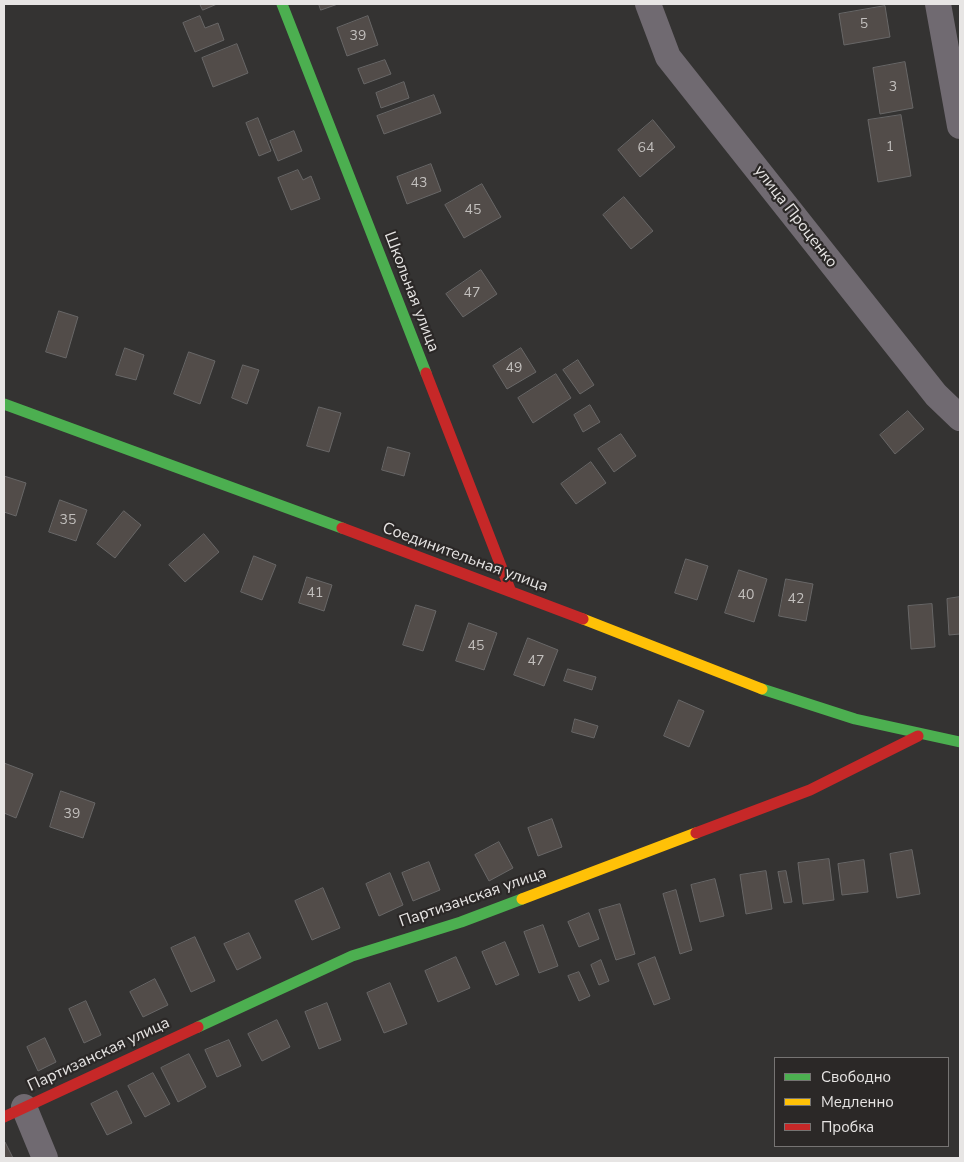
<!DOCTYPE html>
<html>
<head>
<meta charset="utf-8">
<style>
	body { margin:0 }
	#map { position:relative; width:964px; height:1162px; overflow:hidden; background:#343332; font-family:"Nunito Sans",sans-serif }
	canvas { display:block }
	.frame { position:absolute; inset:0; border:5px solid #e7e5e4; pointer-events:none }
	.legend { position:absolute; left:774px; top:1057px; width:175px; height:90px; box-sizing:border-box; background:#2b2827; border:1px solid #767473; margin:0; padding:6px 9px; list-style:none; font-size:15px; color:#e7e5e4 }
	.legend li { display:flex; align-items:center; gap:10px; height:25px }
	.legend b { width:25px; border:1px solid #767473 }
</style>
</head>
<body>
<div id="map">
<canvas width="964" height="1162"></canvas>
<div class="frame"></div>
<ul class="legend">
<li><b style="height:6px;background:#4caf50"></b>Свободно</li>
<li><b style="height:6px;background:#ffc107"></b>Медленно</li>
<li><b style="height:6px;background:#c62828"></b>Пробка</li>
</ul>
</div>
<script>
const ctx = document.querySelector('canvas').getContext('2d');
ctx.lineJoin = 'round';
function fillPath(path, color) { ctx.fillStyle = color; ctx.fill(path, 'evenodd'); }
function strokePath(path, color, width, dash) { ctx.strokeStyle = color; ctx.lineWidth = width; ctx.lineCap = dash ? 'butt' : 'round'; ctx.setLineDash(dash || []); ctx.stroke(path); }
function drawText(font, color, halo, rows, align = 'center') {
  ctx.font = font + ' "Nunito Sans",sans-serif'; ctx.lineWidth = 4.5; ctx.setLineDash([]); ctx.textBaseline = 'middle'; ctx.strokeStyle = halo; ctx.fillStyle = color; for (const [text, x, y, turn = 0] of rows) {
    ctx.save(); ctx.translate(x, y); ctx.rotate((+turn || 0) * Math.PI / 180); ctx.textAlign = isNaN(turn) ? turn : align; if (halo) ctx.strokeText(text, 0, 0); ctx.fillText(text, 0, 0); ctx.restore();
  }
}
const building = new Path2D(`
	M200,4H217L203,10Z
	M319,4H338L321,10Z
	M885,6L890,37L844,45L839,14Z
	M200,16L205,28L218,23L224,40L195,52L183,23Z
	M368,16L378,45L347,56L337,28Z
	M237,44L248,73L213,87L202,58Z
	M385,60L391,74L364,84L358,69Z
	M905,62L913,108L880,114L873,68Z
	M404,82L409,98L381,108L376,93Z
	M434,95L441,113L384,134L377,116Z
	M901,115L911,176L878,182L868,120Z
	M258,118L271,151L259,156L246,123Z
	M653,120L675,147L640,177L618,150Z
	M294,131L302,151L278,161L270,141Z
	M431,164L441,191L407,204L397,177Z
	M298,170L303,180L311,176L320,199L291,210L278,178Z
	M482,184L501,217L464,238L445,205Z
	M624,197L653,231L631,249L603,215Z
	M481,270L497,294L463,317L446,294Z
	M59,311L78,317L66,358L46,352Z
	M125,348L144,355L136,380L116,375Z
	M521,348L536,372L507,389L493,366Z
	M189,352L215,361L200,404L174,394Z
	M578,360L594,385L580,394L563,370Z
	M243,365L259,370L247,404L232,398Z
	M556,374L571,398L533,423L518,398Z
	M590,405L600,422L583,432L574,415Z
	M319,407L341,413L329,452L307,446Z
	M908,411L924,429L895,454L880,435Z
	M621,434L636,456L614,472L598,449Z
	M388,447L410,453L404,476L382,470Z
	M591,462L606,483L576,504L561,484Z
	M4,476L26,483L16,516L4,512Z
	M60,500L87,510L76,541L49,532Z
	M124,511L141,525L115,558L97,544Z
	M204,534L219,552L185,582L169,565Z
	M254,556L276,565L262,600L241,592Z
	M686,559L708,566L697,600L675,593Z
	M739,570L767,579L754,622L725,613Z
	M307,577L332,585L324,611L299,603Z
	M786,579L813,584L806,621L779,616Z
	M960,597V634L949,635L947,599Z
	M932,604L935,647L911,649L908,606Z
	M416,605L436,611L423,651L403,645Z
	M469,623L497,633L484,670L456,661Z
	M528,638L558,650L544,686L514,675Z
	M568,669L596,677L592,690L564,681Z
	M679,700L704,711L689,747L664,736Z
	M575,719L598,726L594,738L572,732Z
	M4,763L33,774L16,818L4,813Z
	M61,791L95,803L83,838L50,827Z
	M552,819L562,847L538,856L528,828Z
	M499,842L513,868L489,881L475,855Z
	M912,850L920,894L897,898L890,854Z
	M829,859L834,900L803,904L798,863Z
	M864,860L868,892L842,895L838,864Z
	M429,862L440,890L413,901L402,873Z
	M766,871L772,909L746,914L740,875Z
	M786,871L792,902L784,903L778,872Z
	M390,873L403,905L379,916L366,884Z
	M715,879L724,916L700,922L691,885Z
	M323,888L340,928L312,940L295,901Z
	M676,890L692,950L680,954L663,894Z
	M620,904L635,954L616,960L599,910Z
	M589,913L599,939L579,947L568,922Z
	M543,925L558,966L539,973L524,932Z
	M249,933L261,958L237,970L224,944Z
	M195,937L215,981L191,992L171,948Z
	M505,942L519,975L496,985L482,952Z
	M456,957L470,988L438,1002L425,971Z
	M655,957L670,999L654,1005L638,964Z
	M601,960L609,981L599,985L591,965Z
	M579,972L590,996L579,1001L568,976Z
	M155,979L168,1005L143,1017L130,992Z
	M390,983L407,1024L384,1033L367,993Z
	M86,1001L101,1035L84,1043L69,1009Z
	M327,1003L341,1040L319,1049L305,1012Z
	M277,1020L290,1047L262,1061L248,1034Z
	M45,1038L56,1062L38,1071L27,1047Z
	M229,1040L241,1066L217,1077L205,1050Z
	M189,1054L206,1087L178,1102L161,1068Z
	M153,1073L170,1104L145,1117L128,1086Z
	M117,1091L132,1123L107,1135L91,1104Z
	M4,1142H5L13,1158H4Z`);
fillPath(building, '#524c49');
strokePath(building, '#686767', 1);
strokePath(new Path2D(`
	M648,4L668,57L936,395L960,418
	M938,4L960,126
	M24,1107L45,1158`), '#706a71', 26);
strokePath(new Path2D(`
	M282,4L426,373
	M4,404L342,528
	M762,689L855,719L960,742
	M198,1027L352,956L461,922L522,899`), '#4caf50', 11);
strokePath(new Path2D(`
	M583,619L762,689
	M522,899L696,833`), '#ffc107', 11);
strokePath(new Path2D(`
	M426,373L511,592
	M342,528L583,619
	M696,833L810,790L918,736
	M4,1117L198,1027`), '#c62828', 11);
drawText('14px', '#c2bfbd', null, [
	["5",864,25],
	["39",358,37],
	["3",893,88],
	["1",890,148],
	["64",646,149],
	["43",419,184],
	["45",473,211],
	["47",472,294],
	["49",514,369],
	["35",68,521],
	["41",315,594],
	["40",746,596],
	["42",796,600],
	["45",476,647],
	["47",536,662],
	["39",72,815]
]);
drawText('16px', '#e7e5e4', '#2b2827', [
	["улица Проценко",795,217,52],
	["Школьная улица",411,292,69],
	["Соединительная улица",465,558,20],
	["Партизанская улица",473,898,-19],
	["Партизанская улица",99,1055,-25]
]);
</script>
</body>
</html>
